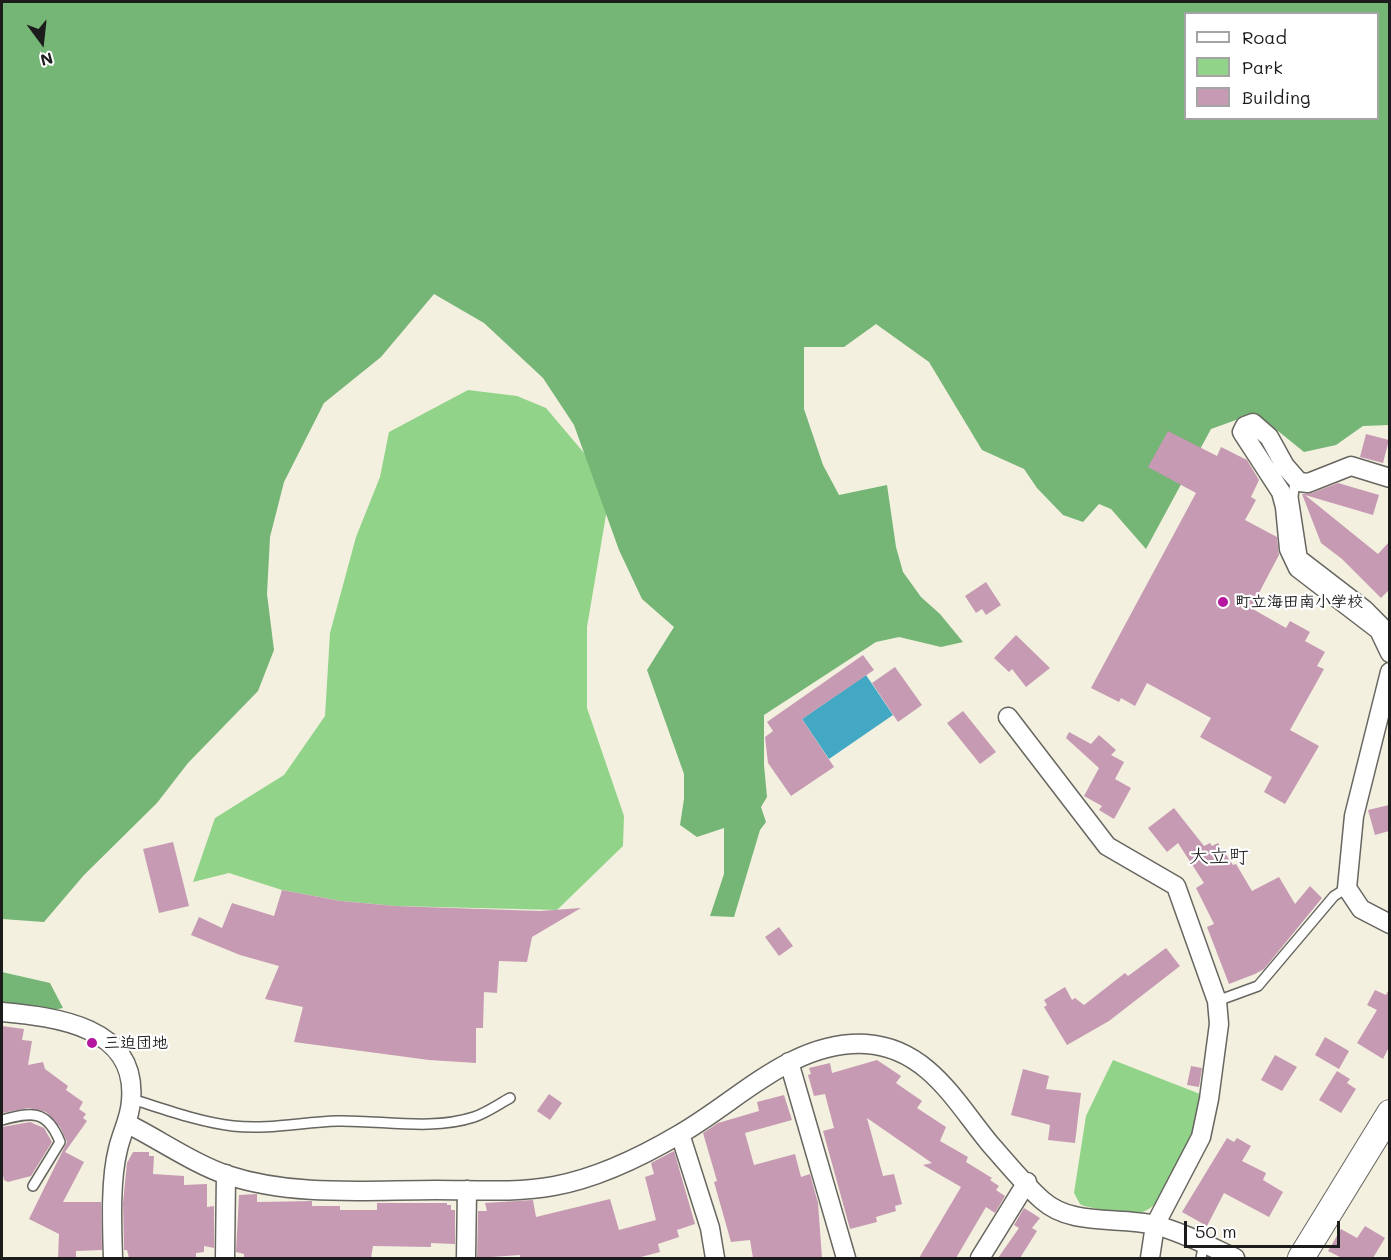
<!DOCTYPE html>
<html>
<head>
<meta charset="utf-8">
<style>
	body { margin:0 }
	#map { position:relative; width:1391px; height:1260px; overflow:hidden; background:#f3f0df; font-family:Mali,sans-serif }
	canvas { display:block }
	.frame { position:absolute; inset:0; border:3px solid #1c1c1c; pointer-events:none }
	.legend { position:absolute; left:1184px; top:12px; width:195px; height:108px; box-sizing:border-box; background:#fff; border:2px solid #a4a4a4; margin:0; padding:8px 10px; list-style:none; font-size:18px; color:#1c1c1c }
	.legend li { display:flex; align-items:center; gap:12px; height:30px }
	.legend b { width:30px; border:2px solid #a4a4a4 }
	.north { position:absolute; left:12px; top:12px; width:60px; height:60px; -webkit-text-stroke:4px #fff; paint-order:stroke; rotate:165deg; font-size:16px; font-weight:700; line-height:24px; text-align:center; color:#1c1c1c }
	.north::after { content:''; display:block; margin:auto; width:21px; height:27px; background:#1c1c1c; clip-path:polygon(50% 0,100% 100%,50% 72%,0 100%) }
	.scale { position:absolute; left:1184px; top:1221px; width:156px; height:27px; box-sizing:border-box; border:3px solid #1c1c1c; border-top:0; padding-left:8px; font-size:18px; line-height:21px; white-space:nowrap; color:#1c1c1c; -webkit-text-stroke:4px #fff; paint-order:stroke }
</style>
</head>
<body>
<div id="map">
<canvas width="1391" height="1260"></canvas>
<div class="frame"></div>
<ul class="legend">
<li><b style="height:8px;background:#fff"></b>Road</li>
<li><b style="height:16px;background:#92d38a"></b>Park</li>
<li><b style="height:16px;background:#c69ab3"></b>Building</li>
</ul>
<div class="north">N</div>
<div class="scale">50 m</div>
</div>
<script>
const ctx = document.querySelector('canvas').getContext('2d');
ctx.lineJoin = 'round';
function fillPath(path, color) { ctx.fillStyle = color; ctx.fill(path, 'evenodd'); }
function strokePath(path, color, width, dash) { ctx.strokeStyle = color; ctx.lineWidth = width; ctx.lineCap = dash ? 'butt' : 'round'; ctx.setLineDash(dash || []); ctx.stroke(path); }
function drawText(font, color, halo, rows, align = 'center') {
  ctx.font = font + ' Mali,"Klee One",sans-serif'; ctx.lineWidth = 4.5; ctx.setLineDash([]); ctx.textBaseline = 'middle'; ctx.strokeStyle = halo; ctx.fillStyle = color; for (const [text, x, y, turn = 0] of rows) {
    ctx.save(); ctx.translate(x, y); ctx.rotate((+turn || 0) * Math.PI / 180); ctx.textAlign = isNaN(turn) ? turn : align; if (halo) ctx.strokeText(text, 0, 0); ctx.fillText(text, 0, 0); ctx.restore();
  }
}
fillPath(new Path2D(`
	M468,390L517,396L546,408L606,479V515L587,627V708L624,816L623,846L557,910L395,906L341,901L282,890L229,873L193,882L215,818L284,775L325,716L330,633L356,537L380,477L389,432Z
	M1113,1060L1200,1094L1205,1100C1198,1129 1172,1207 1139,1213C1122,1216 1100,1209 1084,1206L1080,1204L1074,1193L1086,1116Z`), '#92d38a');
fillPath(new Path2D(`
	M2,2H1389V425L1363,426L1336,445L1304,452L1262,418L1236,420L1211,429L1146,549L1111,509L1099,504L1083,522L1063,515L1037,488L1024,469L982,450L929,362L876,324L844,347H804V409L823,465L839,495L887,485L896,547L903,572L921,597L940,614L963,642L941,647L899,637L876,642L764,715V765L767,797L761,807L766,822L760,830L734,917L710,916L724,874V828L697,837L680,825L684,799V774L647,670L674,627L642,599L619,550L574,425L543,378L484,323L434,294L381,357L324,403L284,482L270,537L267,594L274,650L258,691L188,763L157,803L84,875L44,922L2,919ZM1186,14H1378V118H1186Z
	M2,972L50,983L63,1008L48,1011L2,1007Z`), '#75b576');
fillPath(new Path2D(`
	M866,675L893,715L829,759L802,719Z`), '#43a8c3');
fillPath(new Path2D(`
	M1168,431L1217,456L1221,447L1247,460L1259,480L1251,497L1256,500L1245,520L1277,537L1279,555L1251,608L1286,628L1290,621L1310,632L1305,641L1325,652L1317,666L1324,669L1290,730L1319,746L1285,804L1264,792L1272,777L1200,737L1211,718L1147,683L1135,706L1121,698L1119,702L1091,688L1196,493L1148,467Z
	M1366,434L1389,440L1383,463L1360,457Z
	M1338,483L1379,495L1373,515L1305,495L1378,554L1389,542V590L1381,598L1342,559L1321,543L1302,494L1312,493Z
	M986,582L1001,605L986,615L982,609L976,613L965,596Z
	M1016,635L1050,668L1026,687L1012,669L1009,672L994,658Z
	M863,655L874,670L802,719L834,767L791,796L768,763L765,737L773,731L767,722Z
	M895,667L922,705L898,722L872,683Z
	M963,711L996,752L980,764L947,723Z
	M1069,732L1091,744L1099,735L1116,750L1111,755L1124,762L1115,779L1131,788L1114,819L1099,810L1102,806L1084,796L1099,768L1066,738Z
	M1389,805V831L1375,835L1368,810Z
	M1174,808L1204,846L1210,843L1212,846L1218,843L1233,865L1236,864L1252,891L1279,877L1295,904L1310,886L1322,898L1264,969L1255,974L1229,984L1207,927L1214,924L1196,888L1204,883L1178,843L1167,852L1148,828Z
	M173,842L189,906L159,913L143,849Z
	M282,890L341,901L395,906L540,911L581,908L532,937L527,962L499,961L497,993L484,992L483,1028H476V1063L429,1060L294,1042L303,1007L265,999L279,966L240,955L191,935L199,917L222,928L232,903L274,916Z
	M779,927L793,946L779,956L765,937Z
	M1166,948L1180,966L1109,1021L1067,1045L1044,1007L1047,1005L1044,1000L1065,987L1072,1000L1075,998L1084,1005L1125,973L1128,976Z
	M1389,989V1047L1383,1059L1357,1043L1377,1010L1367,1005L1375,990L1386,995Z
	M2,1026L24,1029L22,1040L32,1041L28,1065L43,1062L45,1069L68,1086L66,1090L83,1102L79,1109L86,1114L83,1118L87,1121L65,1152L84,1162L63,1202H101L102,1250L76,1251V1258H58L59,1234L29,1219L67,1142L60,1127L46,1112L29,1108L2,1113Z
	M1325,1037L1349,1051L1339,1069L1315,1055Z
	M1275,1055L1297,1067L1282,1091L1261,1080Z
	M877,1060L901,1076L896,1083L922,1101L917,1108L946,1127L940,1141L968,1157L966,1162L992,1178L990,1180L999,1186L996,1190L1005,1196L995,1213L986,1207L956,1258H919L961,1187L923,1165L932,1163L867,1118L883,1176L894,1174L902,1204L895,1206L896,1211L876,1217L877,1222L850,1229L823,1131L834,1128L825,1094L814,1096L808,1075L811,1074L809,1068L830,1063L832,1073Z
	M1191,1066L1202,1068L1199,1087L1187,1085Z
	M1023,1069L1049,1076L1046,1089L1081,1093L1075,1143L1048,1140L1050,1125L1011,1115Z
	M1337,1071L1350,1079L1347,1083L1356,1089L1341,1113L1319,1100Z
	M549,1094L562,1103L550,1120L537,1111Z
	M784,1095L792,1120L745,1133L754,1165L795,1154L801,1177L810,1174L818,1203L822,1258H753L750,1240L731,1242L714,1182L717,1181L703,1133L718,1123L759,1111L757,1102Z
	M30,1122L44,1128L52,1142L31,1176L8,1182L4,1180L2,1169V1127Z
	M1227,1138L1234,1142L1237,1138L1251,1146L1242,1161L1266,1173L1263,1180L1283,1192L1269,1217L1224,1193L1207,1226L1182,1212Z
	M674,1151L695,1224L677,1230L679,1237L658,1244L660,1252L637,1258H520V1255L477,1258L478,1211H487L485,1203L533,1200L536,1217L610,1199L619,1230L656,1220L645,1177L654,1174L651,1163Z
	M133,1152H149V1156H154L153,1174L184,1176V1185L207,1184V1207L214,1206V1248L204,1246V1252L196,1253V1258H129L127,1250H124L123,1203L127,1163Z
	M257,1194V1202L312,1201V1206H340V1210H377V1203H447V1205H451V1210H455V1244L431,1243V1247L373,1246L371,1258H244V1254L236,1252L239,1195Z
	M1024,1208L1040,1218L1032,1228L1037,1231L1020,1258H998L1019,1228L1014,1225Z
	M1365,1226L1385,1238L1373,1258H1342L1328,1251L1341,1229L1357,1238Z`), '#c69ab3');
const lane = new Path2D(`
	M1299,482L1294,488L1293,497L1302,556L1367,606L1390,629
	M1217,1001L1258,986L1334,896L1347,888
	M132,1099C164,1109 199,1122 233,1126C268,1130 303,1122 337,1121C382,1120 431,1131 474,1117C486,1113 499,1104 510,1098
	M2,1120C31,1112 47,1109 60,1142L33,1186
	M1201,1258L1204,1243`);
const street = new Path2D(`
	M1390,478L1351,466L1308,483L1299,482L1285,466L1269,437L1253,423L1245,426L1242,432L1281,492L1285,507L1289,549L1298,568L1379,630L1390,653
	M1390,672L1354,816L1347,888L1361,909L1390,924
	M1008,717L1107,846L1176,886L1217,1001L1219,1024L1209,1099L1201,1137L1155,1225L1150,1258
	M2,1012C55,1017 138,1026 131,1101C130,1118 122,1132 118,1149C110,1180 112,1226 113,1258
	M789,1062L846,1258
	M128,1124C158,1139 196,1165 227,1175C294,1197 367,1190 436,1190C475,1190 516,1193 554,1186C598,1178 641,1157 680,1134C738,1101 793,1040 866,1044C928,1048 956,1103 991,1145C1007,1163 1024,1184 1042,1200C1072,1227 1118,1216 1155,1225C1182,1232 1209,1246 1235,1258
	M680,1134L710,1228L715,1258
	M225,1258L226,1174
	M466,1258L467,1190
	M980,1258L1027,1182`);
const secondary = new Path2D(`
	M1301,1258L1390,1113`);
strokePath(lane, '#676660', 12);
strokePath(street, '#676660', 21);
strokePath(secondary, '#676660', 28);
strokePath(lane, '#fff', 9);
strokePath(street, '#fff', 18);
strokePath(secondary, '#fff', 26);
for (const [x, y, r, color] of [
	[1223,602,6,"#b5179e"],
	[92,1043,6,"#b5179e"]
]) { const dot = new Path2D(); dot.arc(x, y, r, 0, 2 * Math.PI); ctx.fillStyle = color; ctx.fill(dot); strokePath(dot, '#fff', 2); }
drawText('bold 16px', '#1c1c1c', '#fff', [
	["町立海田南小学校",1235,602],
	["三迫団地",104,1043]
], 'left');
drawText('20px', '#1c1c1c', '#fff', [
	["大立町",1219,857]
]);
</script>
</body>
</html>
